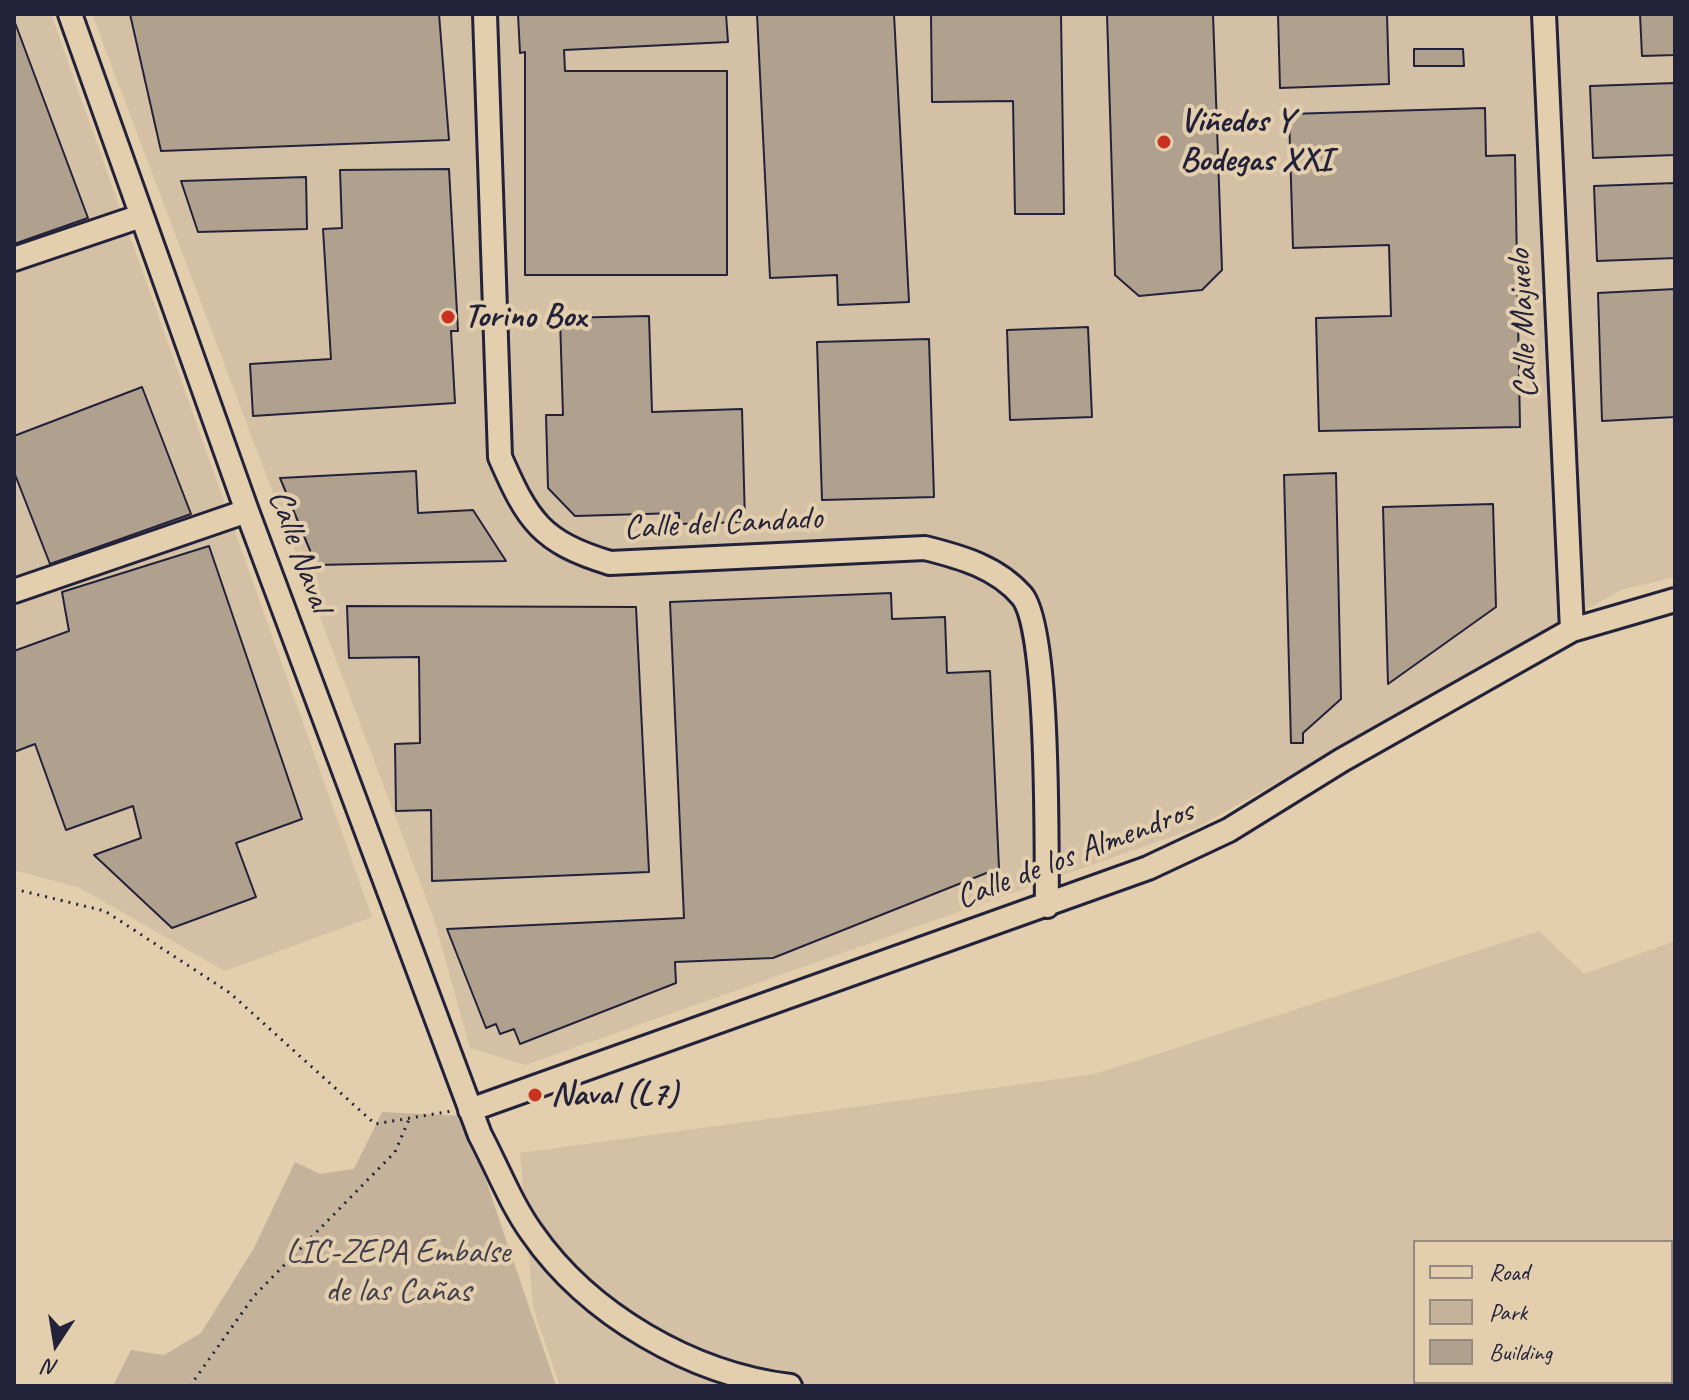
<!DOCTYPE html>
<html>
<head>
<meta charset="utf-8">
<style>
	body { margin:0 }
	#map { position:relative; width:1689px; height:1400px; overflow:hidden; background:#e3cead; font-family:Caveat,sans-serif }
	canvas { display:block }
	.frame { position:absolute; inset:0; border:16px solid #22223b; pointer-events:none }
	.legend { position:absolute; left:1413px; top:1240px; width:260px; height:144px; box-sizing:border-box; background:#e3cead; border:2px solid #96897f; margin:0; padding:10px 14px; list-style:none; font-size:24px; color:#22223b }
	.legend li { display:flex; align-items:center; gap:16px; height:40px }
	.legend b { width:40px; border:2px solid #96897f }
	.north { position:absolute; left:16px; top:1304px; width:80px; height:80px; -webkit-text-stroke:6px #e3cead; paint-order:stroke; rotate:192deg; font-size:22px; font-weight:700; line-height:32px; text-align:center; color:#22223b }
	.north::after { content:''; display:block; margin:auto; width:28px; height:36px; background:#22223b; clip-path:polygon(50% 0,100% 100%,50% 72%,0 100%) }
</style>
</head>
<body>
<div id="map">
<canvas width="1689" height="1400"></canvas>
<div class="frame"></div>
<ul class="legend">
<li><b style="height:10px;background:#e3cead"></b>Road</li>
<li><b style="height:22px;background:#c4b29a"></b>Park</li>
<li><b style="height:22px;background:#b0a18f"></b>Building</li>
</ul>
<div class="north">N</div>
</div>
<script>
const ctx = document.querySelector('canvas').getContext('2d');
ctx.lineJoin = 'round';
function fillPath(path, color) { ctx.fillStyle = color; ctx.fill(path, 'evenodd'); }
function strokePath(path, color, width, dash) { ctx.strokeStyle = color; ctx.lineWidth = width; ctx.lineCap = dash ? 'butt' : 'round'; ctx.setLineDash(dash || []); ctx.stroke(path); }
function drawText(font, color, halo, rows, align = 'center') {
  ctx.font = font + ' Caveat,sans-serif'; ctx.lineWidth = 8; ctx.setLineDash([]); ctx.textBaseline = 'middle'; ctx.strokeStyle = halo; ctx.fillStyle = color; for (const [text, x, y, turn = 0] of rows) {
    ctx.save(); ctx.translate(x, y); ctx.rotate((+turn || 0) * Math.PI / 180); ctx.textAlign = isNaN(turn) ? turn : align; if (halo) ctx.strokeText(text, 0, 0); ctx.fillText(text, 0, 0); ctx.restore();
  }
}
fillPath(new Path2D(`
	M14,14H51L372,917L225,971L80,888L14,870Z
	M92,14H1675V577L1621,590L1196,828L525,1065L470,1048L434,919Z
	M1539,931L1584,974L1675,941V1386H560L533,1307L520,1153L1095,1074ZM1415,1242H1671V1382H1415Z`), '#d4c0a4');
fillPath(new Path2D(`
	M382,1112L464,1116L556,1386H113L131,1350L164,1355L201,1333L254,1248L295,1162L320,1174L354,1169Z`), '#c4b29a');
const building = new Path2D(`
	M130,14H439L449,140L161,151Z
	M518,14H726L728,42L564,50L565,71H727V275H525V52L520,53Z
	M757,14H894L909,302L838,305L837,275L770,278Z
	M931,14H1061L1064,214H1015L1013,101L932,102Z
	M1107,14H1213L1222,270L1202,290L1139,296L1115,275Z
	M1278,14H1387L1389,84L1280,88Z
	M1640,14H1675V55L1642,56Z
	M14,20L88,218L14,244Z
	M1414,49H1463L1464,66H1414Z
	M1675,83V155L1593,158L1590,86Z
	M1485,108L1486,156L1515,155L1520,427L1319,431L1316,318L1391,316L1389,245L1293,248L1289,114Z
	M449,169L458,331H451L455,403L253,416L250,364L331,359L323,229L342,228L340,170Z
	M306,177L307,229L198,232L181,181Z
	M1675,183V258L1597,261L1594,186Z
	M1675,289V417L1602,421L1598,293Z
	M649,316L652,412L742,409L745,522L679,524V513L575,516L548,488L546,415H563L560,318Z
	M1088,327L1092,417L1010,420L1007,330Z
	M929,339L934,497L822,500L817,342Z
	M142,387L191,514L50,564L14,472V436Z
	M416,471L418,513L473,510L506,561L316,565L280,478Z
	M1336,473L1341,699L1303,733V743H1291L1284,475Z
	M1493,504L1496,607L1388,684L1383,507Z
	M209,546L302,819L236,843L256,897L172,928L94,855L141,838L133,806L66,830L35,744L14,752V651L69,631L62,592Z
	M891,593L892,619L945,617L947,673L990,671L999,868L773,958L675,962L676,983L520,1044L514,1029L500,1034L496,1024L486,1028L447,929L684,918L670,602Z
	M347,606L636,607L649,872L432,881L431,810L396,811L395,744L420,743L419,657L349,658Z`);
fillPath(building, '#b0a18f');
strokePath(building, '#22223b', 2);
const minor = new Path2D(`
	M70,14L247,511L480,1135C497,1167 511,1204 532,1233C589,1315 692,1374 790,1386
	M485,14L500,457C528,521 541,542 610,563L925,548C961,557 997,567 1022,596C1050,630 1046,851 1047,906
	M1544,14L1572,630
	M14,259L141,216
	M14,591L247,511
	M470,1110L1148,868L1229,830L1342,760L1572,630L1675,600`);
strokePath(minor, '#22223b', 28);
strokePath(new Path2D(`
	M14,889L105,911L230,993L375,1124L452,1111
	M190,1386L254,1296L395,1152L410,1117`), '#22223b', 3, [2, 6]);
strokePath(minor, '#e3cead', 22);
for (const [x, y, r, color] of [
	[1164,142,8,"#c8321e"],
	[448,317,8,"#c8321e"],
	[535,1095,8,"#c8321e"]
]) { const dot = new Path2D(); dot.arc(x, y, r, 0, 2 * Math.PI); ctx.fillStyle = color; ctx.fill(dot); strokePath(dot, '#e3cead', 3); }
drawText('bold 34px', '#22223b', '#e3cead', [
	["Viñedos Y",1180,122],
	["Bodegas XXI",1180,161],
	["Torino Box",464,317],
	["Naval (L7)",551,1095]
], 'left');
drawText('34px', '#22223b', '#e3cead', [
	["Calle Majuelo",1524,324,-93],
	["Calle del Candado",723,524,-3],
	["Calle Naval",299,551,70],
	["Calle de los Almendros",1075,855,-21]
]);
drawText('34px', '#423f4e', '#e3cead', [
	["LIC-ZEPA Embalse",398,1253],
	["de las Cañas",398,1292]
]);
</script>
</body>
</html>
